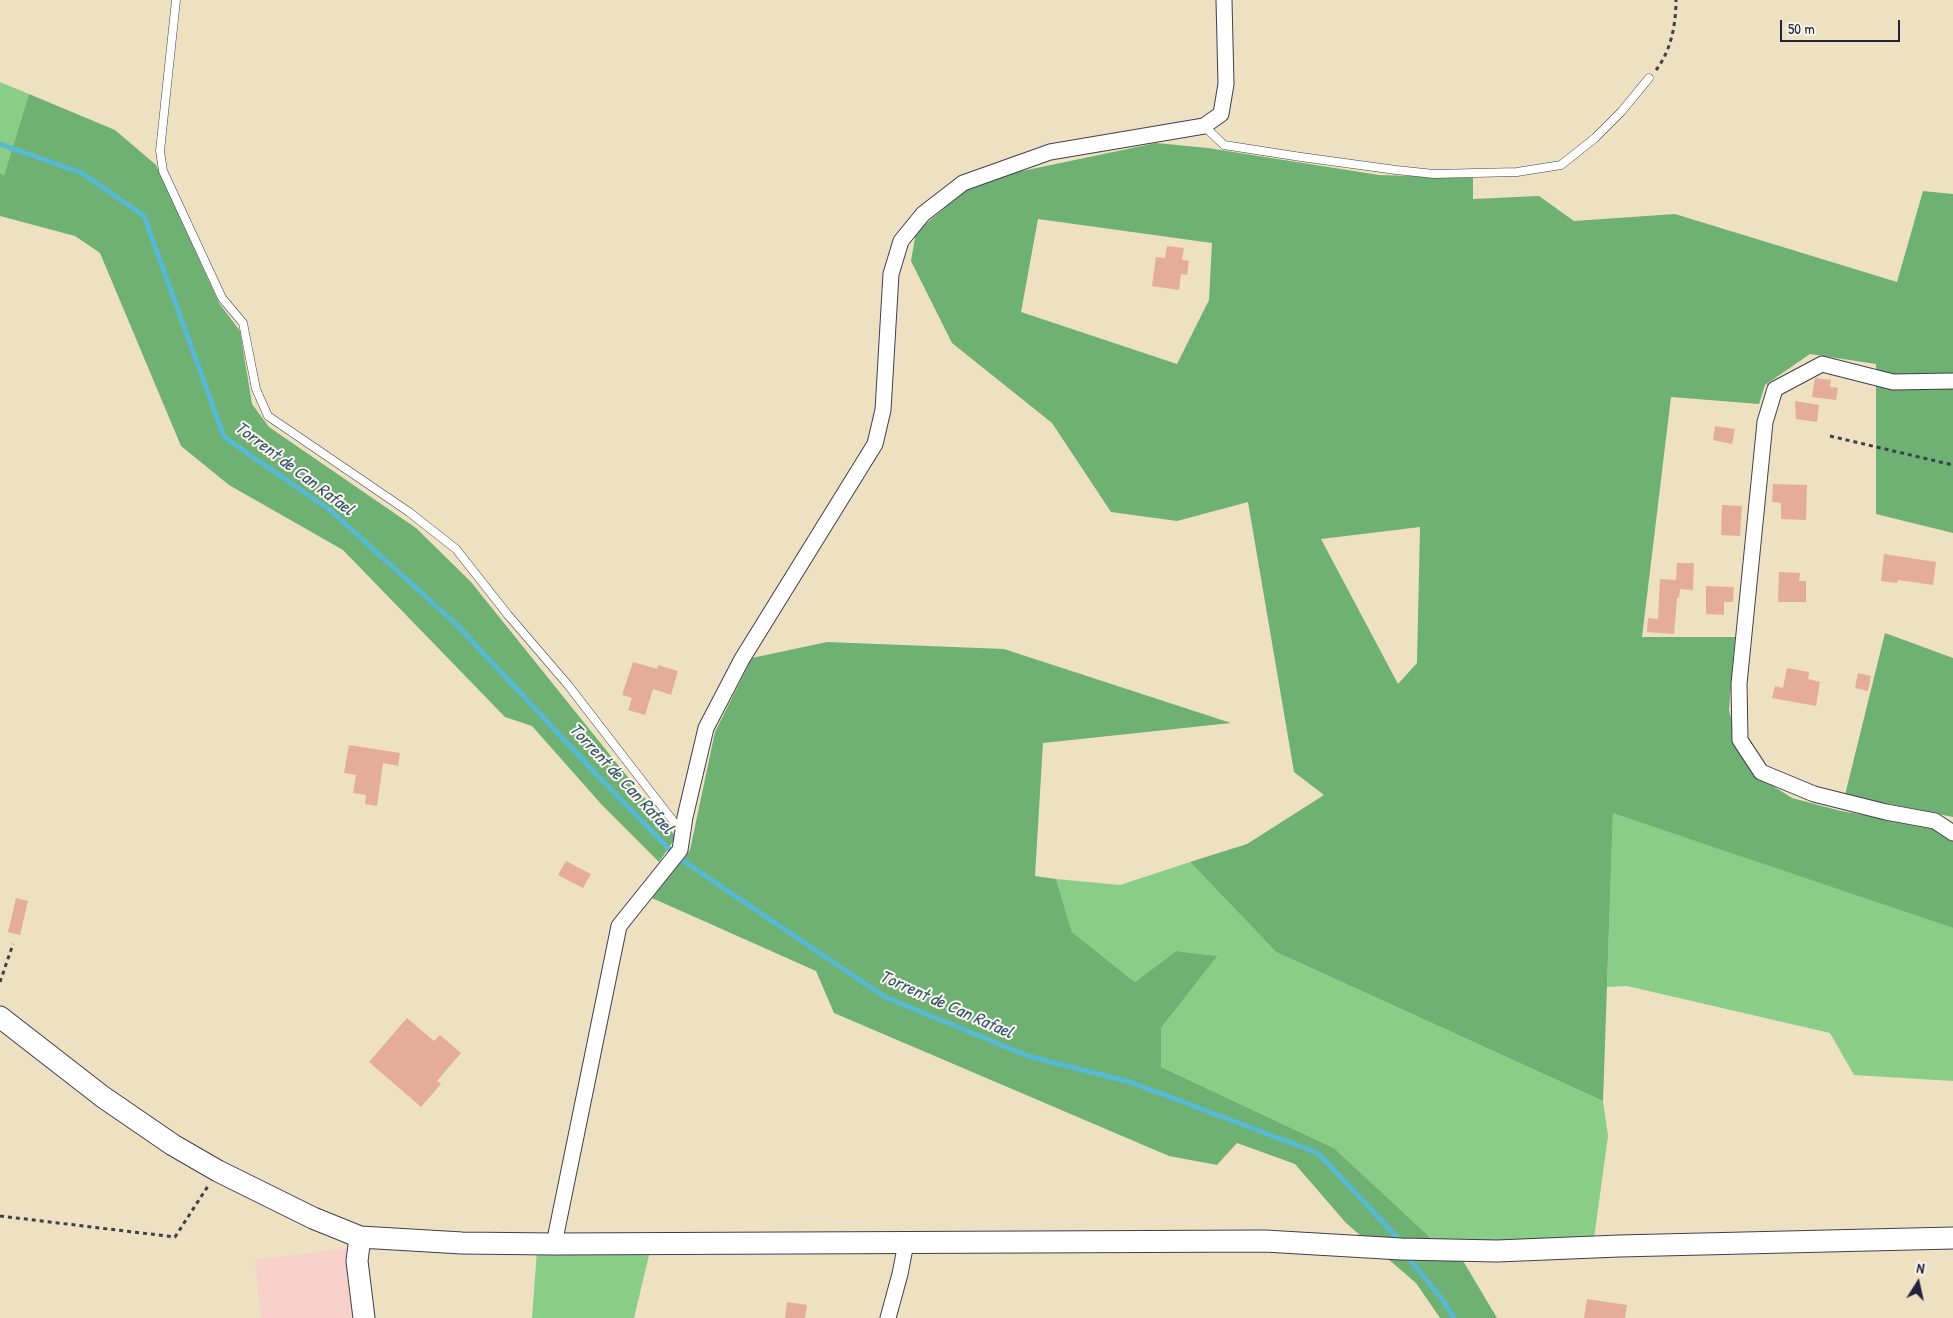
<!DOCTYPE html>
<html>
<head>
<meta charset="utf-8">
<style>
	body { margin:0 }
	#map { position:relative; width:1953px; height:1318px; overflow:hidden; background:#ede1c1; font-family:"Patrick Hand",sans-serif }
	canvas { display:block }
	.north { position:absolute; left:1893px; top:1258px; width:50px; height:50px; -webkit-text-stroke:4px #fbf7ec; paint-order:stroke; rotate:10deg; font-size:14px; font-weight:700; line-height:20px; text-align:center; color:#22223b }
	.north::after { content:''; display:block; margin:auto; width:18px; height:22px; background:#22223b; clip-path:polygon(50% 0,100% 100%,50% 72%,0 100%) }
	.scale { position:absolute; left:1780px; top:20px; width:120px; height:22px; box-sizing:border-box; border:2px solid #22223b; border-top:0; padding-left:6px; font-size:15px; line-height:18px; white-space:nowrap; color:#22223b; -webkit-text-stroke:4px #fbf7ec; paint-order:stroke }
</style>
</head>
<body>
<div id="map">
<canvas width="1953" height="1318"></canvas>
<div class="north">N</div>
<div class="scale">50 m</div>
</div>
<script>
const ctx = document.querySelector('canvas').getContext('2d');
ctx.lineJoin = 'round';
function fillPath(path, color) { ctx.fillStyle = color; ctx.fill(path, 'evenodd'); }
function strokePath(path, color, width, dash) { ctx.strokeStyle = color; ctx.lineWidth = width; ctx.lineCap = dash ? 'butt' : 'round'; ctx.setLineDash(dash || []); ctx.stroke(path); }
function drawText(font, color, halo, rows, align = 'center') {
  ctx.font = font + ' "Patrick Hand",sans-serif'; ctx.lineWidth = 4; ctx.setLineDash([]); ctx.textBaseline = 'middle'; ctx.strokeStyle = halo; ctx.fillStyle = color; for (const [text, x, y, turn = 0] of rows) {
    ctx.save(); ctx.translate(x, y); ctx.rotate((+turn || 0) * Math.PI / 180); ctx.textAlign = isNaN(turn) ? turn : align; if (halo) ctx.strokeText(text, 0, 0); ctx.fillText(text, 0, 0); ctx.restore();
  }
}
fillPath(new Path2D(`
	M365,1246L373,1318H261L255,1260Z`), '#f7d0ca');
fillPath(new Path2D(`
	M0,82L29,94L4,175L0,173Z
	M1613,812L1953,928V1081L1854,1075L1830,1033L1627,986L1607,987Z
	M1190,862L1276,952L1603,1101L1608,1136L1594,1238L1434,1241L1334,1148L1161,1067V1028L1216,956L1176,951L1135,982L1072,932L1056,879L1120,885Z
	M537,1250L650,1251L634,1318H532Z`), '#8acd86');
fillPath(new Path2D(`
	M29,94L115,130L156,165L219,303L240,331L252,404L269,427L416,528L471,582L676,837L659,862L602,805L532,726L505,717L343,550L229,485L181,446L100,253L75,236L0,216V173L4,175Z
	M1156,143L1208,148L1379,175L1473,178V199L1539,196L1574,221L1675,214L1897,282L1923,191L1953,194V533L1876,514V364L1810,354L1765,385L1759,404L1671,397L1642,637H1735L1729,710L1738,748L1754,774L1792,798L1841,811L1927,826L1953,840V928L1613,813L1603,1101L1276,952L1190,862L1247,844L1324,795L1294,772L1248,502L1177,521L1111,512L1052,423L952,343L911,261L916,232L966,190L1008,174ZM1038,219L1212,243L1209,300L1177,364L1021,312ZM1420,527L1417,663L1398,684L1321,539Z
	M1885,633L1953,658V817L1845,795Z
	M827,642L1004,649L1231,723L1043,743L1035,876L1056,879L1072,932L1135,982L1176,951L1217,956L1161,1028V1067L1334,1148L1434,1241L1462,1259L1497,1318H1440L1416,1283L1346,1223L1295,1164L1237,1143L1217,1165L1169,1156L834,1013L816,971L652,898L690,850L715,732L752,658Z`), '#6fb073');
strokePath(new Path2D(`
	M0,144L82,173L144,216L224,437L330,510L457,625L597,775L676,856L885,997L1028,1056L1130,1082L1318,1153L1397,1237
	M1410,1260L1443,1300L1454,1318`), '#56bad5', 5);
fillPath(new Path2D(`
	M1167,246L1184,248L1182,260L1189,261L1187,275L1181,274L1179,290L1152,286L1156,257L1165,258Z
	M1815,378L1831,380L1830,387L1838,388L1836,400L1812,397Z
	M1795,401L1819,405L1817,422L1796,419Z
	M1715,426L1735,429L1732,444L1713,440Z
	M1773,484L1807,485L1806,520L1781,519V503L1772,502Z
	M1722,505L1742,506L1740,536L1721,535Z
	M1884,554L1936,562L1933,585L1898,580L1897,583L1881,581Z
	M1677,563H1694L1693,590L1680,589L1679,598H1677L1674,634L1647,632L1648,618L1658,619L1660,579L1676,580Z
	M1779,572L1800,573L1799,581H1806V602H1778Z
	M1706,586L1734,587L1733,602H1724V615L1706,614Z
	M633,662L657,669L658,665L678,671L671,695L653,689L645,715L628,710L632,698L622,695Z
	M1787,668L1809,672L1808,679L1820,682L1816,706L1772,698L1775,686L1783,688Z
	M1858,673L1871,676L1868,691L1855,688Z
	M349,745L400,753L398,766L383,763L377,806L365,804L366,795L353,793L356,775L344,773Z
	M566,861L591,874L583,888L558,875Z
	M16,898L28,901L20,935L8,932Z
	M407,1018L434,1041L440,1035L461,1053L437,1081L441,1084L421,1107L369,1062Z
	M1587,1299L1627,1305L1625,1318H1584Z
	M787,1302L807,1305L805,1318H785Z`), '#e5ac9c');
const lane = new Path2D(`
	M176,0L160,151L163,171L222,298L243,323L256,389L268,416L409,512L456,549L508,615L568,685L677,826L683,830
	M1204,126L1224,145L1301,157L1396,170L1434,174L1517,172L1561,165L1595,138L1621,112L1649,78`);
const street = new Path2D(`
	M1953,381L1893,382L1822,364L1775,389L1765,422L1739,684L1740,740L1761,772L1814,794L1886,812L1935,821L1953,833
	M554,1244L619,926L680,850L685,817L706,728L742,659L875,444L883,410L891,274L901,241L923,214L963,183L1050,152L1204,126L1221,114L1226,84L1224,0
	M888,1318L900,1274L906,1243`);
const secondary = new Path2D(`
	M0,1017L103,1097L173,1145L218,1171L313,1218L360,1237L462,1243L554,1244L1265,1241L1401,1249L1497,1251L1619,1246L1953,1238
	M360,1237L357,1261L364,1318`);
strokePath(lane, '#403f4f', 9);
strokePath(street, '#403f4f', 17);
strokePath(secondary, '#403f4f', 23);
strokePath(new Path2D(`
	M1656,70C1671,51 1676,24 1676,0
	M1830,436L1953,465
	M0,982L13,944
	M0,1216L175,1237L208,1186`), '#403f4f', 3, [4, 4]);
strokePath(lane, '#fff', 8);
strokePath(street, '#fff', 15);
strokePath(secondary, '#fff', 21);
drawText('italic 18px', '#345771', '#fbf7ec', [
	["Torrent de Can Rafael",294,469,37],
	["Torrent de Can Rafael",621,779,47],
	["Torrent de Can Rafael",946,1005,24]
]);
</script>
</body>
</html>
